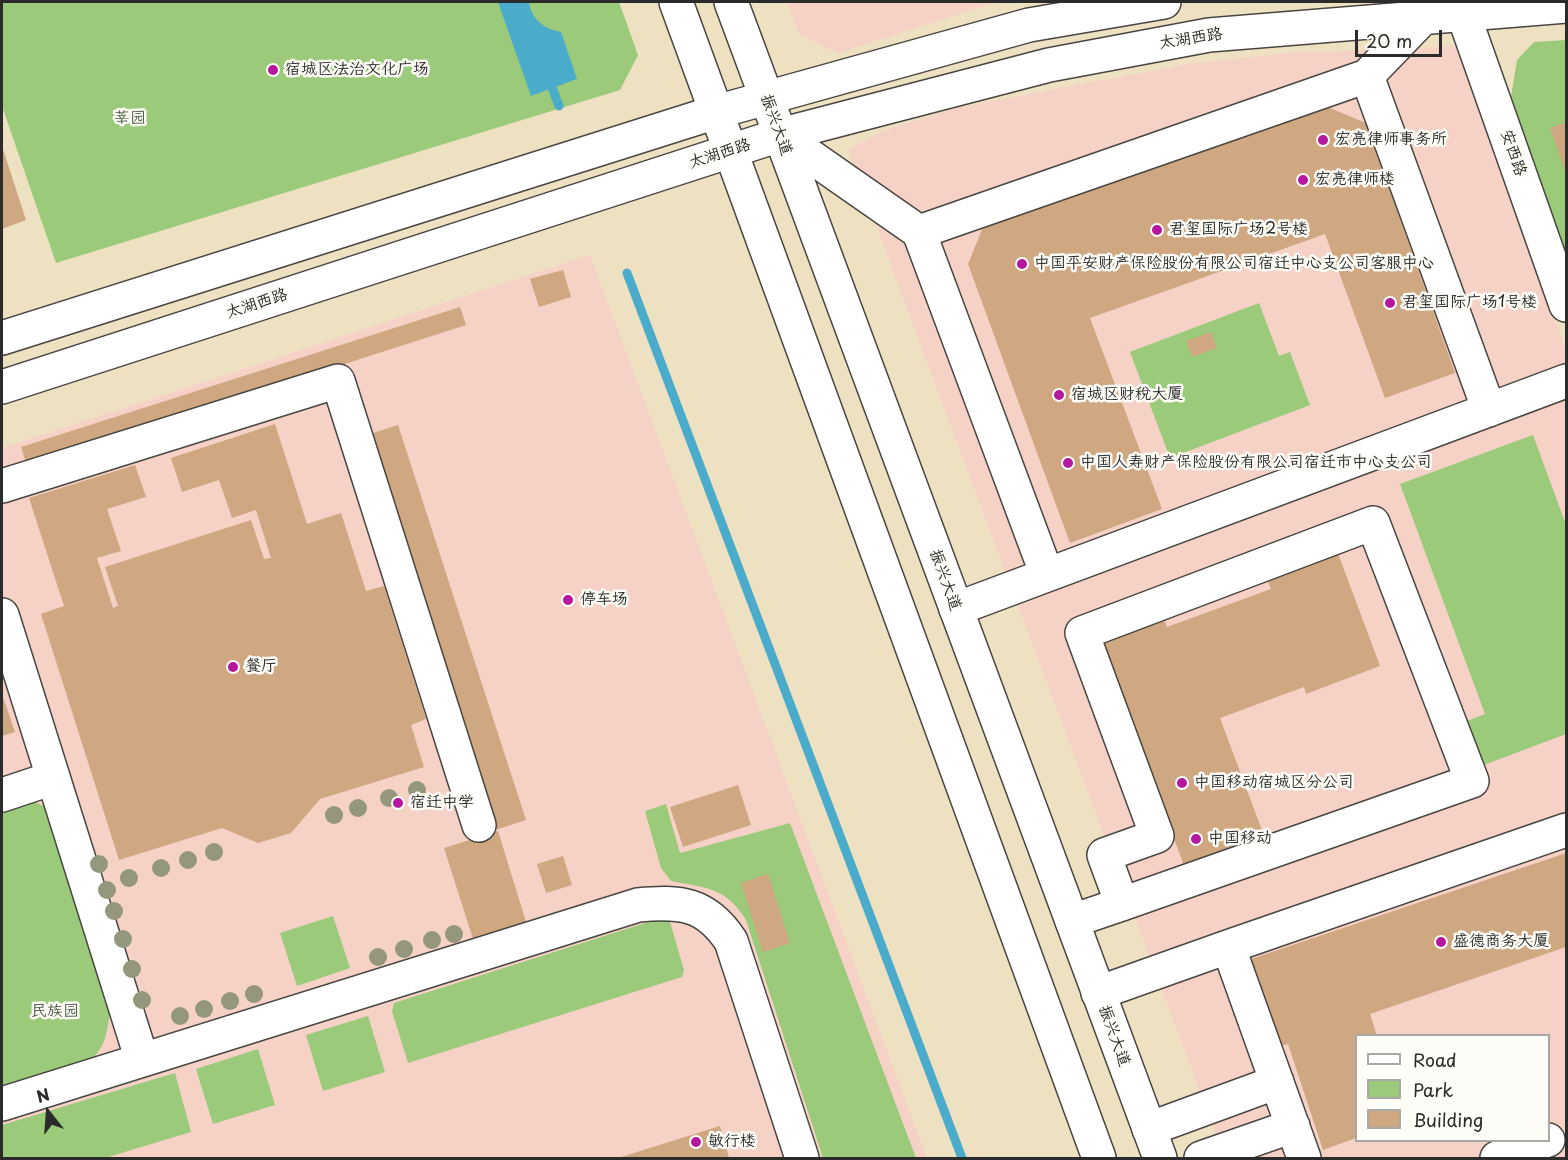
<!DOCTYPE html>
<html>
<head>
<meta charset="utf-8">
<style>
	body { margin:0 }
	#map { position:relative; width:1568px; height:1160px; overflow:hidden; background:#eee1c2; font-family:"Playpen Sans",sans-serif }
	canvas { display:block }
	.frame { position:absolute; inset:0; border:3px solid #2b2b2b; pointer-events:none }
	.legend { position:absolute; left:1355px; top:1034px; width:195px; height:108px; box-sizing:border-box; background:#fdfcf7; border:2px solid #a9a8a5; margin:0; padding:8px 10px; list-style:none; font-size:18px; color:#2b2b2b }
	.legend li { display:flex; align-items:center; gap:12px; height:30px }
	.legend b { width:30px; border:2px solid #a9a8a5 }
	.north { position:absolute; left:18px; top:1082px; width:60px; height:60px; -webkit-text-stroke:4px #fdfcf7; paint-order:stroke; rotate:343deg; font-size:16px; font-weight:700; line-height:24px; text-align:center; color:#2b2b2b }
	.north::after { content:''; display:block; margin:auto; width:21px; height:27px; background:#2b2b2b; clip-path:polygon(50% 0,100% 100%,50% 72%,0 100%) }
	.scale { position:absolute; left:1355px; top:30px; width:87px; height:27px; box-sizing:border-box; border:3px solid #2b2b2b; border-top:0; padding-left:8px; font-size:18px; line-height:21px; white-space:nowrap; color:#2b2b2b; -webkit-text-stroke:4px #fdfcf7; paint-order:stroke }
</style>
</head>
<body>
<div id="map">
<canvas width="1568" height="1160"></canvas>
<div class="frame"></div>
<ul class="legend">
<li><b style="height:8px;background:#fff"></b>Road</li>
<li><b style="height:16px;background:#9aca7a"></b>Park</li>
<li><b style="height:16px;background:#cfa781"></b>Building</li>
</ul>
<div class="north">N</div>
<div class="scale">20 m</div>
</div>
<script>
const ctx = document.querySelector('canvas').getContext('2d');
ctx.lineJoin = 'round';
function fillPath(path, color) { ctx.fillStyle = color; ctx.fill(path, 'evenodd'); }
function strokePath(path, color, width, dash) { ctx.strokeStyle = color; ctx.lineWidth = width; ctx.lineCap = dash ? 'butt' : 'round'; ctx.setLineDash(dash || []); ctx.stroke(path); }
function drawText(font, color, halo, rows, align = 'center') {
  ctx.font = font + ' "Playpen Sans","LXGW WenKai TC",sans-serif'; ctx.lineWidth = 5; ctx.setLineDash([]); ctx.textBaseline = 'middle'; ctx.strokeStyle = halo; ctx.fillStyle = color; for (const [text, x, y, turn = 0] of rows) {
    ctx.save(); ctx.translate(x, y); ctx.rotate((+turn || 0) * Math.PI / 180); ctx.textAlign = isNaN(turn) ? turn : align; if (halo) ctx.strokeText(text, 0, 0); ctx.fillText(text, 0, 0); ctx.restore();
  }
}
fillPath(new Path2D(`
	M787,2H998L838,53L800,35Z
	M1461,46L1566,352V368L1006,574L848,150L880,132L955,108L1188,64L1289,53Z
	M590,255L927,1158H2V448Z
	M1566,398V1158H1225L1017,603ZM1356,1036H1548V1140H1356Z`), '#f6d1c6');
fillPath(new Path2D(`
	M2,2H619L638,55L620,90L56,263L2,106Z
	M1566,40V257L1511,97L1517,60L1534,42Z
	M1259,303L1279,356L1290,352L1310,405L1170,458L1130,352Z
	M1533,435L1566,525V734L1484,765L1467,721L1485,714L1400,484Z
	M26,798L44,806L51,817L110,1008C108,1027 107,1044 93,1058L2,1086V806Z
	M666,804L680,853L790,823L916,1158H823L746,920C726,887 706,888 671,881L661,868L645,811Z
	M333,916L350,968L297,986L280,933Z
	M664,917L670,922L684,970L682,977L408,1063L392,1011L394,1003Z
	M368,1016L385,1072L323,1091L306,1035Z
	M258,1049L275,1105L213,1124L196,1069Z
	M175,1073L191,1132L105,1158H2V1125Z`), '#9aca7a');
fillPath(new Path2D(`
	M498,2H529C531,19 544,29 561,32L577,79L531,96Z`), '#4babca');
strokePath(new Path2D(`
	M548,77L559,106
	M627,273L962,1158`), '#4babca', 9);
fillPath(new Path2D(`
	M1313,101L1366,123L1455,373L1385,398L1325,234L1090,318L1162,509L1070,543L968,264L988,215Z
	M1566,122V174L1550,128Z
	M2,146L26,220L2,229Z
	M563,270L571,297L539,307L530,279Z
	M460,307L466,325L27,466L21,447Z
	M1211,332L1217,348L1192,357L1186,341Z
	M275,424L307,524L341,513L366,591L384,586L426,719L411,725L424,767L320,799L291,833L258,843L222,828L119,860L41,614L64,606L29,498L135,465L146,497L107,509L121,551L97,558L113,608L118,606L105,567L251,520L264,559L271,558L256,510L232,518L219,480L182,492L171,458Z
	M398,425L526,820L492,831L364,436Z
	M1336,548L1380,666L1306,694L1304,687L1220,718L1266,841L1186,871L1098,634L1161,610L1167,627L1271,589L1265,575Z
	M2,694L15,732L2,736Z
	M738,785L751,825L683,847L670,807Z
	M498,831L526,922L473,939L444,848Z
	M1566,853V947L1370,1014L1377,1036H1356V1138L1323,1150L1288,1044L1280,1046L1251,959Z
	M563,856L572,885L546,893L537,864Z
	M768,874L790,943L763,952L741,883Z
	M720,1126L729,1158H618Z`), '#cfa781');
const minor = new Path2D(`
	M1459,2L1566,305
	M1367,76L1489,410
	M780,135L919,232L1367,76L1423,18
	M919,232L1047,575
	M2,338L716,112L1029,25L1164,2
	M2,387L780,135L1049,65L1209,35L1566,6
	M2,486L338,381L479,825
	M956,609L1566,381
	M2,615L142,1060
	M2,795L53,778
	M1072,921L1122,904L1472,781L1373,523L1082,633L1157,836L1104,855L1122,904
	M1098,993L1236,944
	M2,1104L638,905C680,901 706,903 731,941L802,1158
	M1149,1129L1277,1082
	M1201,1158L1293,1126
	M1304,1158L1232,957L1236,944L1566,830
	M1497,1158L1548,1140`);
const major = new Path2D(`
	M676,2L1099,1158
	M731,2L1160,1158`);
strokePath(minor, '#484642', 36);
strokePath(major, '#484642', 36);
strokePath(minor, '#fff', 33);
strokePath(major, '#fff', 33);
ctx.fillStyle = '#95977c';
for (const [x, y] of [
	[417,790],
	[389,798],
	[358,808],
	[334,815],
	[214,852],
	[188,860],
	[99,864],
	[161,868],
	[129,878],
	[107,890],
	[114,911],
	[454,934],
	[123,939],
	[432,940],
	[404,949],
	[378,957],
	[132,969],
	[254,994],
	[142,1000],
	[230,1001],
	[204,1009],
	[180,1016]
]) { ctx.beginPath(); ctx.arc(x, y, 9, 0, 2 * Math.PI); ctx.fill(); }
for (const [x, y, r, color] of [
	[273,70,6,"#b5179e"],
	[1323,140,6,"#b5179e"],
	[1303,180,6,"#b5179e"],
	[1157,230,6,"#b5179e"],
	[1022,264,6,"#b5179e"],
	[1390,303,6,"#b5179e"],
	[1059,395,6,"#b5179e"],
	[1068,463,6,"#b5179e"],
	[568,600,6,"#b5179e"],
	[233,667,6,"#b5179e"],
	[1182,783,6,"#b5179e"],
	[398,803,6,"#b5179e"],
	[1196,839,6,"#b5179e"],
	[1441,942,6,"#b5179e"],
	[696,1142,6,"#b5179e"]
]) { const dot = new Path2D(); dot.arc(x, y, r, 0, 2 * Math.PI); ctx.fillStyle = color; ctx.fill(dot); strokePath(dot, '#fdfcf7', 2); }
drawText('16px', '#2b2b2b', '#fdfcf7', [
	["太湖西路",1191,39,-9],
	["振兴大道",776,125,70],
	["安西路",1513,153,71],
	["太湖西路",720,154,-18],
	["太湖西路",257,304,-18],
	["振兴大道",945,580,70],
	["振兴大道",1114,1036,70]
]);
drawText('16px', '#2b2b2b', '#fdfcf7', [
	["宿城区法治文化广场",285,70],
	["宏亮律师事务所",1335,140],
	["宏亮律师楼",1315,180],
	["君玺国际广场2号楼",1169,230],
	["中国平安财产保险股份有限公司宿迁中心支公司客服中心",1034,264],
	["君玺国际广场1号楼",1402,303],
	["宿城区财税大厦",1071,395],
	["中国人寿财产保险股份有限公司宿迁市中心支公司",1080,463],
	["停车场",580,600],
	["餐厅",245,667],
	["中国移动宿城区分公司",1194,783],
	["宿迁中学",410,803],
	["中国移动",1208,839],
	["盛德商务大厦",1453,942],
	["敏行楼",708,1142]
], 'left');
drawText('16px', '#4c5b43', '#fdfcf7', [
	["莘园",130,119],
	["民族园",55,1012]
]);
</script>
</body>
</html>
